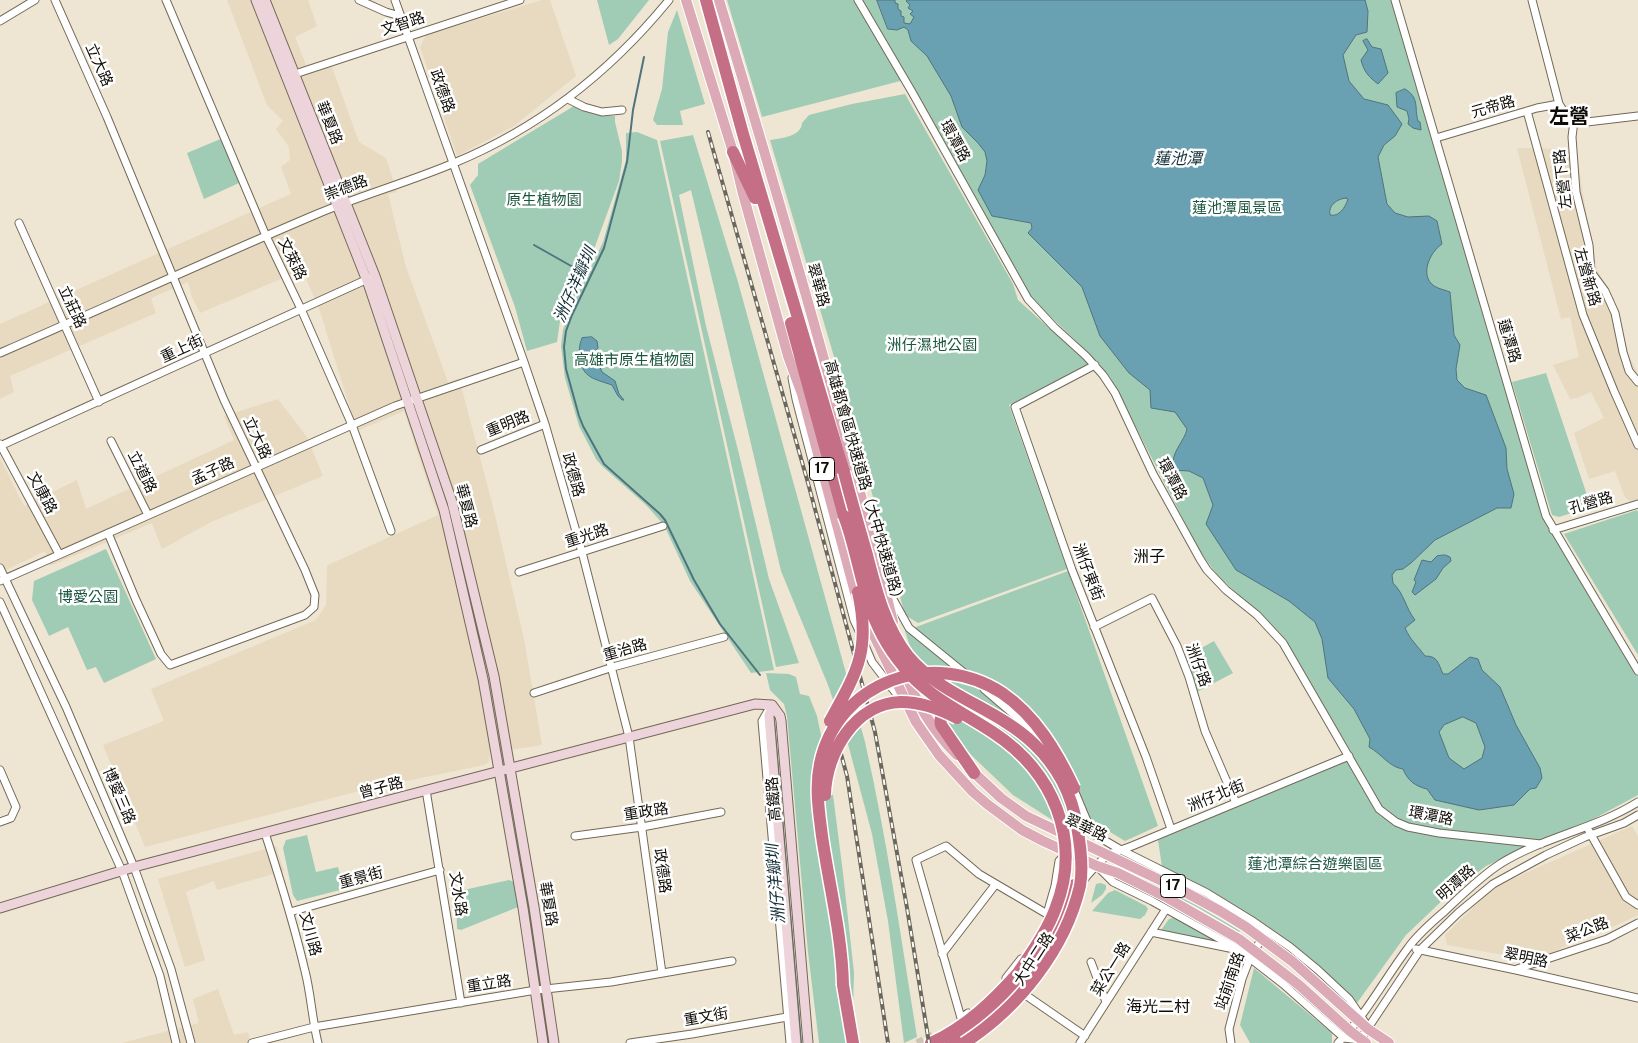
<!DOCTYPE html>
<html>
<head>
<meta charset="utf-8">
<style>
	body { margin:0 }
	canvas { display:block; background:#eee5d2 }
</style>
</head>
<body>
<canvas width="1638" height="1043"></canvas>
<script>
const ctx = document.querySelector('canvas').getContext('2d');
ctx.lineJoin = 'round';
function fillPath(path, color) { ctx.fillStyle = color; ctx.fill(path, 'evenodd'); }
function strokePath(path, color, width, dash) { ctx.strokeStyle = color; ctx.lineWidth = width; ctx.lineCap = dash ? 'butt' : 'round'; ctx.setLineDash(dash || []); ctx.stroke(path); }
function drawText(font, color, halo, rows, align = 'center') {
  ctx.font = font + ' "Public Sans","Noto Sans TC",sans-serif'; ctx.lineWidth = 5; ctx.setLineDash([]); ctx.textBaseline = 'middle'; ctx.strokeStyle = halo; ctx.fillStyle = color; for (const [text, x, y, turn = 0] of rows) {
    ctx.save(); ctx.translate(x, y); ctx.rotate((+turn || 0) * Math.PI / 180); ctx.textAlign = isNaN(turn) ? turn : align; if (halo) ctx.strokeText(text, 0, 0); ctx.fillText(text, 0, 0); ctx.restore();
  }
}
fillPath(new Path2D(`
	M227,0H308L317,26L295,37L306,65L329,59L359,142L386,158L397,192L388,194L406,267L448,382L459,378L492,503L524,639L542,745L490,753L489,762L484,765L363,790L145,847L103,745L164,721L151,689L316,620L326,605L327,566L330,564L438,515L404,411L357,431L319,308L302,270L200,313L192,297L188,282L151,298L156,313L10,376L14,392L0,399V324L291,194L281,167L290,160L289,147L276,129L283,121L267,105Z
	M542,0H550L576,76L514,126L457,156L420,47L426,35Z
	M1517,148L1566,149L1578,159L1582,189L1597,270L1614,299L1629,356L1638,374V509L1625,497L1615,471L1589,479L1574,433L1604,418L1591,392L1577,398L1570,399L1553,365L1579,357L1570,317L1561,319Z
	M278,399L307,437L323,476L211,522L162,549L152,523L50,566L45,551L0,573V458L24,506L77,480L86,509L234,440L224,416Z
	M1632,826L1638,836V915L1606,930L1573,942L1544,957L1510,956L1447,945L1445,935L1494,887Z
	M276,846L284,871L217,890L214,881L186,892L205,960L185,967L158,879Z
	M218,989L234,1035L248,1032L251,1043H122L199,1023L193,999Z`), '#e7dac0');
fillPath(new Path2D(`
	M597,0H649L618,39L609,45Z
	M727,0H1392L1545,522L1638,675V795L1586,823L1544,839L1486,866L1448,895L1406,935L1357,1003C1341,988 1326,971 1309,958C1263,921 1214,893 1162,867L1158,840L1354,757L1291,651L1242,598L1217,575L1199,550L1110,377C1086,347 1055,323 1029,295L908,79L762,117Z
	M677,10L705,104L680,111L683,125H657L653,120L662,89L668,32Z
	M905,94L1013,284L1018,300L1089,364L1009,405L1067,569L918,623L905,615L845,394L770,140C781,138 801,137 802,123L809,115L852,104Z
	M574,106C588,114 599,116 615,116V122L622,151V162L619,181L589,263L576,294L560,321L557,342L527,351L515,307L470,185L478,175V164Z
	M637,132L657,140L774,670L751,673L690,581L664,525L646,505L602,466L596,459L579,426L565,378L561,346L563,330L568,315L603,242L626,160V133Z
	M693,135L738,282L865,742C887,839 901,938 917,1037L904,1043L888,921L872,834L848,744L828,685L781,571L691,190L679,195L706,326L739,454L769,579L799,663L776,667L660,141Z
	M223,138L241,182L204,199L187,153Z
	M1546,373L1591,507L1559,517L1552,515L1512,382Z
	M1637,510L1638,512V655L1564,534Z
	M106,549L156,659L104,683L96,667L87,670L68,627L49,636L32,600L34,581Z
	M1068,571L1158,826L1125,841L1100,826L1054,821L1013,795L968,752L935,713L924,691L905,631Z
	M1214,641L1233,673L1197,692L1185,657Z
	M766,673L789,674L796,677L800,694L809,696L817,716L832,787L843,873L854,973L852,1043H819L808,952L787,716L784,704L770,690Z
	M307,835L316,872L338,867L344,889L297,901L293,895L283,848L286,840Z
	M1124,869L1198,906L1240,931L1239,932L1197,907L1123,871Z
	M509,880L514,882L518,907L461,930L457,929L456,894L459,891Z
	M1101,883L1106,885V889L1102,895L1091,903L1096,884Z
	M1115,890L1146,906L1148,909L1145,915L1140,919L1092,911L1108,893Z
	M1176,917L1223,944L1159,933L1169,919Z
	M1254,968L1332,1033V1043H1250L1240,1025Z`), '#a0ccb6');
const water = new Path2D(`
	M877,0H895V3L898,4V9L901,11V16L904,17V23L910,24L914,17L910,14L913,11L908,8L910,5L906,1L907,0H1365L1368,11L1367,32L1356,35L1343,55L1349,81L1364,99L1388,105L1402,124L1395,136L1384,145L1378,157L1387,204L1395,213L1408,217L1429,216L1437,221L1442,244C1430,252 1419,275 1434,286C1439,289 1445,290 1450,292L1454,335L1460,345L1456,369L1457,380L1465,388L1486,395L1506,448L1507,469L1514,494L1511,508H1497L1435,540L1411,563L1403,569L1396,570L1392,575L1393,583C1405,595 1405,607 1415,620L1405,628C1411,641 1417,645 1425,656C1438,656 1438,663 1443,674H1448L1470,657L1478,659L1482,670L1500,687L1516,725L1540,768L1542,778L1536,788L1530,789L1514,805L1479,810L1435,800L1427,789C1415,786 1408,781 1403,769C1389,767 1382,754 1369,747L1370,739L1354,709L1328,678L1322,639L1315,622L1289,601L1236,570L1206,524L1213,505L1203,478L1189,471L1171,470L1170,467L1173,463C1173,450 1185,440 1187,429L1175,412L1151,408L1150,390L1129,373L1100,336L1082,287L1028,233L1032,228L1031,223L992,216L978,190L985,175L987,161L985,152L978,143L962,127L951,96L927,56L911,41L908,30L904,27L897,30L888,29ZM1346,198L1348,199C1345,208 1339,217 1330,215C1328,205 1337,199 1346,198ZM1463,717L1476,723L1485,747L1482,758L1464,769L1449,758L1439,732L1444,725Z
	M1367,39L1372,47L1381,49L1388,73L1378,84C1369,77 1364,72 1361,60L1368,50L1363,41Z
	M1405,89C1420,98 1414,107 1418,121L1420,122L1421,130L1413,128L1408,124L1409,119L1407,111L1397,107L1396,93Z
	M592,337L597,341L598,348L594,353L602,372L615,381L619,394L624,400H622L618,396L612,385C595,379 582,378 580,358C579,350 579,346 582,338Z
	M1445,555L1450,557L1451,561L1443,568L1436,579L1415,595L1412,592L1416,582L1414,580L1422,560L1431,562L1437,556Z`);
fillPath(water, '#6aa1b2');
strokePath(water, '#4f747e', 1);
strokePath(new Path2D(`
	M644,57L633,110L627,162L604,248L572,315L566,331L564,347L566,369L579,416L583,426L604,464L660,514L665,520L694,580L720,624L760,675
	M534,245L580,271
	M774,722L801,1043`), '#4f747e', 2);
strokePath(new Path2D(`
	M917,1043L935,1034`), '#cdc4b3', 7, [7, 3.5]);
const street = new Path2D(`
	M55,0L107,117L224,400L305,570L315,595L314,607L305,615L170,665L161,654L136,600L108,533
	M166,0L266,236L301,309L352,425L391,531
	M359,0L386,12L400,16
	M395,0L524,362L545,424L582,552L629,737L662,973
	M858,0L912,92L1028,299L1054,327L1086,356L1103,375L1115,393L1153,474L1200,559L1207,570L1226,590L1257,615L1283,643L1379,809L1396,822L1408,827L1439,833L1541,844
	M1395,0L1546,516L1638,671
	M1532,0L1559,104L1566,115L1574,121L1572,137L1576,192L1589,245L1591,272L1605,291L1615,313L1623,352L1629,371L1638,382
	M0,21L35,0
	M295,74L520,0
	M568,99L584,107L602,112L622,110
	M1527,111L1583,315L1614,391L1638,445
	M1574,121L1587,122L1638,116
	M1436,138L1537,108L1559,104
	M19,223L99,402
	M0,353C106,307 211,259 317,214C362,195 409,182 454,163C539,128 611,71 669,0
	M1095,365L1015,407L1072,570L1146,757L1171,829
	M792,378L796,399L854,620L860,633
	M111,441L148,515
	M0,444L59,554
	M0,446L370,278
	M481,450L545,424
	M1553,530L1638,504
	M0,568L66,707L134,867L171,969L191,1043
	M519,572L663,526
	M0,581L395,406L524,362
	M889,592L909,628L968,676
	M0,602L122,871L160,976L176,1043
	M1094,627L1152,598L1177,646L1189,677L1205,731L1236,803
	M864,643L872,662L902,701
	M984,689L1038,735
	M534,693L613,667L724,637
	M769,709L762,721L790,1043
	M0,770L16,807L11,818L0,822
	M1072,785L1092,833L1121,850L1207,893L1251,920L1290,947L1318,970L1349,999L1366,1024
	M426,790L461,1003
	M1589,831L1626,897L1638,905
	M265,833C280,879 294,924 305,971C311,994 312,1019 318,1043
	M575,836L642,827L721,812
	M1099,868L1113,882L1152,901L1238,949L1283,984L1344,1038L1360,1040
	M1084,880C1086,876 1104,857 1109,854C1116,851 1125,849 1132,846L1349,756
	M290,912L440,870
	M1047,914L1055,886L1059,861L1063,857
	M1151,932L1234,949
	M1416,949L1516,970L1638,998
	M942,954L995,885
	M1091,962L1106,1002
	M1517,969L1607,939L1638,923
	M1006,978L1021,959
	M1027,996L1085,1036
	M968,1013L961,1018L916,860L946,846L979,874L1047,914
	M252,1043L314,1027L536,990L611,982L732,961
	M630,1043L692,1034L787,1017
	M1080,1043L1166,909
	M1231,1043L1229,1029L1242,979L1250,958L1264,935
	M1338,1043C1366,1015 1384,980 1408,948C1418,934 1432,922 1445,911C1462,895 1480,877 1500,864C1543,837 1595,829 1638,802
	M1358,1043L1420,950L1458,913L1493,884L1546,855L1585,837L1624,823L1638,815`);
const secondary = new Path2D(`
	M256,0L369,286L444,510L483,679L523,908L543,1043
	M265,0L375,276L452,502L494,676L534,907L554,1043
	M772,705L780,716L781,721L808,1043
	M772,705L769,716L796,1043
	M0,908L134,867L755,704L772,705`);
const primary = new Path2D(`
	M686,0L733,152L743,194L788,356L802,394L857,600
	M719,0C781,206 842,413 893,622
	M863,613L916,722L939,755L973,792L987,804L1022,830L1043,841L1097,866L1118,873L1164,896L1239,939L1299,985L1350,1031L1366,1043
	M905,670C914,701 934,732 957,755
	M970,769L1001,798L1026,816L1183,891L1220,911L1246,927L1293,962L1368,1029L1389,1043`);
const highway = new Path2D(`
	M706,0L743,134L844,472
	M733,152L755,198
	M791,323L844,516
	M970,710C965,707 960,704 955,704C945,704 939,716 941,725L974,773
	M843,985L853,1043
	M931,1043C966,1027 993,1001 1018,973
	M951,1043C1009,1006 1053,950 1074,885`);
strokePath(street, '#726958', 9);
strokePath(secondary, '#726958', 11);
strokePath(primary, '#fff', 12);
strokePath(highway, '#fff', 15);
strokePath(street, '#fff', 7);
strokePath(secondary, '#edd4da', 9);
strokePath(primary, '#dca9b6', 10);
strokePath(highway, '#c46f85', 12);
const rail = new Path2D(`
	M708,132L808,483L875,732L907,908L929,1043
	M834,728L847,776L888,1043`);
strokePath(rail, '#6c675b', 4);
strokePath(rail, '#fff', 2, [5.5]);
const highwayBridge = new Path2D(`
	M844,472C851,500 859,527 867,555C876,590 885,627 908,656C941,696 997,708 1034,744C1057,766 1072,795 1077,826C1080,843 1083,870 1080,886C1065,950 1018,1008 964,1043
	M844,516C855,544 859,575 869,603C876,626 888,648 903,666C927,697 963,712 994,733C1053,772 1082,839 1056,907C1048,930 1032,952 1018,973
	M830,721C857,672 871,650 858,592
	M825,795C826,753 855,703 901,702C920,702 940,709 957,718
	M843,985C842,935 829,885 822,836C819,812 815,788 820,764C837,681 933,648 1002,693C1036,716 1057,752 1074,788`);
strokePath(highwayBridge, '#fff', 15, []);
strokePath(highwayBridge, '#c46f85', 12);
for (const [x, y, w] of [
	[822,469,25],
	[1173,886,25]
]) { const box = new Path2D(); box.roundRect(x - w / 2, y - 11.5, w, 23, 4); ctx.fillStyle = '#fff'; ctx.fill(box); strokePath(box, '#0f0c06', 1); }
drawText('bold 14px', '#0f0c06', null, [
	["17",822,469],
	["17",1173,886]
]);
drawText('15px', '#0f0c06', '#fff', [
	["文智路",403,24,-18],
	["立大路",99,65,66],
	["政德路",442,91,70],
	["元帝路",1493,107,-16],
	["華夏路",329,123,68],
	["環潭路",955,141,61],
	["左營下路",1563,179,-97],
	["崇德路",346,188,-21],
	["文萊路",292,259,64],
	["左營新路",1587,277,74],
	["翠華路",818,285,74],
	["立莊路",72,307,65],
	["蓮潭路",1509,341,73],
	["重上街",182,349,-25],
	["重明路",508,424,-22],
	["立大路",257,438,65],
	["孟子路",213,471,-24],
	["立道路",142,472,63],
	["政德路",573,475,74],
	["環潭路",1172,479,62],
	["高雄都會區快速道路（大中快速道路）",864,483,74],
	["文康路",42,493,62],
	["孔營路",1591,503,-16],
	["華夏路",466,506,75],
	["重光路",587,536,-18],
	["洲仔東街",1088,572,69],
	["重治路",625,650,-16],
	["洲仔路",1198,665,70],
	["曾子路",381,788,-15],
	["博愛三路",119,796,67],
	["洲仔北街",1216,796,-22],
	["高鐵路",774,799,-95],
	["重政路",646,812,-9],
	["環潭路",1431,816,11],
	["翠華路",1086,828,25],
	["政德路",662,871,82],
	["重景街",361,878,-15],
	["明潭路",1456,883,-42],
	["文水路",458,894,81],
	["華夏路",548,904,80],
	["菜公路",1587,930,-21],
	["文川路",310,934,75],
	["翠明路",1526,958,12],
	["大中二路",1034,959,-57],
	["菜公一路",1111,969,-58],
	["站前南路",1230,981,-71],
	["重立路",489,984,-9],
	["重文街",706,1017,-10]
]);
drawText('15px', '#1b573f', '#fff', [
	["原生植物園",544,200],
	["蓮池潭風景區",1237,208],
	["洲仔濕地公園",932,345],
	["高雄市原生植物園",634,360],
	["博愛公園",88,597],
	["蓮池潭綜合遊樂園區",1315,864]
]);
drawText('italic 16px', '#122f37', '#fff', [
	["蓮池潭",1178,159],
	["洲仔洋瓣圳",575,285,-66],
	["洲仔洋瓣圳",776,884,-95]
]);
drawText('16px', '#0f0c06', '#fff', [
	["洲子",1149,557],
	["海光二村",1158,1007]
]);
drawText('bold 20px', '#0f0c06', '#fff', [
	["左營",1569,117]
]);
</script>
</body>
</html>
